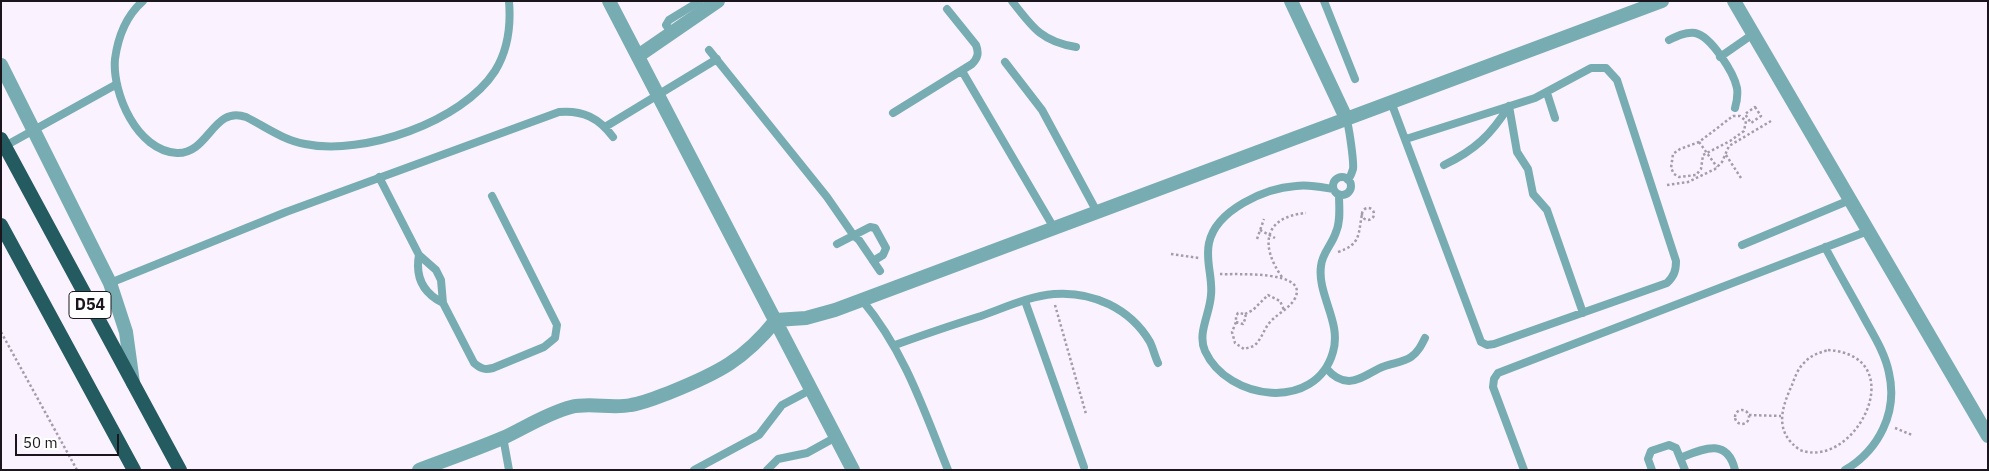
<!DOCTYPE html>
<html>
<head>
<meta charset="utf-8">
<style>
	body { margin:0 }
	#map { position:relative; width:1989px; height:471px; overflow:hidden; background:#faf2ff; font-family:"IBM Plex Sans",sans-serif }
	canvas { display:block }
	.frame { position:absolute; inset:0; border:2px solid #1b161e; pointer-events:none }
	.scale { position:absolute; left:15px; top:434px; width:104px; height:22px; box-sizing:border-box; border:2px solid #1b161e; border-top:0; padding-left:6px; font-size:15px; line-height:18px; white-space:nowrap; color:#1b161e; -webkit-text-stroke:4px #fff; paint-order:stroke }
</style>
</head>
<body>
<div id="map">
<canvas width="1989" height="471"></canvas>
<div class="frame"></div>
<div class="scale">50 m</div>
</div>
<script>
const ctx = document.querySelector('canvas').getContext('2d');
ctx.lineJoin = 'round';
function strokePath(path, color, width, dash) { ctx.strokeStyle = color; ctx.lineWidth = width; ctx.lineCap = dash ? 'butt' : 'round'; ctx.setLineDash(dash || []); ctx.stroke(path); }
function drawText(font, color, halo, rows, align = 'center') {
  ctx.font = font + ' "IBM Plex Sans",sans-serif'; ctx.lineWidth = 4; ctx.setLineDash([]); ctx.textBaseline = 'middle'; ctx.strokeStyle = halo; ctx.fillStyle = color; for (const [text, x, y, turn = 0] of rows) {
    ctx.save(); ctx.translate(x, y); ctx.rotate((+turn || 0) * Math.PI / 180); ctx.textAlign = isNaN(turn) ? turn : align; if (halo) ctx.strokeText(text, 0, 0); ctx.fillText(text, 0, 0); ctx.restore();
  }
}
strokePath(new Path2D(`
	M1755,107L1761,116L1751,123L1745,114Z
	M1733,116H1740L1746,121L1744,131L1730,141L1703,155L1701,169L1696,175L1679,177L1674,174L1671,168L1673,154L1680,149L1699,142Z
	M1699,142L1717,167
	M1726,155L1741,178
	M1667,185L1688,182L1715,169L1722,162L1729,146L1771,121
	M1362 214a6 6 0 1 1 12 0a6 6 0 1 1-12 0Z
	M1260,230L1275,238
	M1257,239L1264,219
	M1338,252C1361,244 1358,235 1362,214
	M1171,254L1199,258
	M1220,274C1233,275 1313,269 1294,300C1288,309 1279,313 1271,321C1264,328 1262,339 1254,346L1244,349L1235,343L1232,332L1236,322V316L1238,313L1245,314L1246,317L1243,324L1236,322
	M1282,277C1260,246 1263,217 1306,213
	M1055,305L1086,414
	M1245,314L1253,310L1268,295L1280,301L1284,310
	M1,332L77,470
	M1828,350C1914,356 1855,471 1800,450C1774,432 1781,409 1792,385C1795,377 1798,368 1805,362C1811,355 1819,353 1828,350Z
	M1735 417a7 7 0 1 1 14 0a7 7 0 1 1-14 0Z
	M1749,415L1781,416
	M1895,428L1912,435`), '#a49da8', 2.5, [2.5, 2.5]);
strokePath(new Path2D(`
	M143,1C127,15 118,37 115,59C112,93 137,151 177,153C209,154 213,105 246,117C266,127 283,140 305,144C363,156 462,122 495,71C508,50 511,25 509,1
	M1012,1C1032,27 1042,42 1076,47
	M1324,1L1355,79
	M672,33L666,25L669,20L700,1
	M1669,40C1677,36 1685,32 1695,33C1711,36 1734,73 1737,88C1738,95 1737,101 1735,108
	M709,50L827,197L854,236L859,240L880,271
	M1720,57L1753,34
	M1005,62L1042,110L1097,212
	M962,71L1054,228
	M1547,93L1555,118
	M1391,102L1481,342L1487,345L1494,344L1667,283C1674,276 1676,271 1676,261L1617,80L1606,68H1591L1535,98L1406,139
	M1509,106L1517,152L1528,169L1533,194L1547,210L1583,313
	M893,113L972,64C978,58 979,53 976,45L947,9
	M1346,118C1349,125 1354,162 1353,169C1352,173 1350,177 1348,180
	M605,127L717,59
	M5,146L117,84
	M1444,165C1475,150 1491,135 1509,106
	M379,177L419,255
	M1333 186a9 9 0 1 1 18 0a9 9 0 1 1-18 0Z
	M1333,189C1321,187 1308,184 1296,186C1265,188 1216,210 1209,243C1205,260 1213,278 1211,295C1210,314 1197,333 1205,351C1228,401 1316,412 1333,352C1342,322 1317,295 1321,266C1322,253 1332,245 1336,232C1341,221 1339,207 1339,195
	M837,244L870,227L875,228L886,248L883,255L873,261
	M1742,245L1850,200
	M1825,247C1837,270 1850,292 1862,314C1872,333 1885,352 1889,373C1898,412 1879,450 1845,470
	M110,283L286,212L559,112C583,110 599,118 613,137
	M862,300C905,352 923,408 948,470
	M1025,301L1084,467
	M443,303C423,293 415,277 419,255L436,270L441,280L443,303L474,363C481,369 485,370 493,368L544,347L555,338L557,325L492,196
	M895,345C923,335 952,325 981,316C1004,308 1029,296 1054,294C1092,291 1130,308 1150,342C1153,348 1155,357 1158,363
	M1326,368C1332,375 1339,381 1349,381C1361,381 1373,370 1385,366C1393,363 1404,362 1411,357C1418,352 1421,346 1425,338
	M503,437L509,470
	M1680,458C1703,449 1727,437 1735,470
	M694,470L759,435L782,405L812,389
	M767,470L778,459L807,453L836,437
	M1524,470L1493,387L1494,379L1498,373L1868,231
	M1652,470L1648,459L1651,451L1669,445L1676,448L1685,470`), '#77adb2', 8);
strokePath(new Path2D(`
	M609,1L853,470
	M1291,1L1346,118
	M1734,1L1988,436
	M638,56L718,1
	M1,65L110,283L126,332L133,383
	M419,470C448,459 477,449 505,437C526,427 548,413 571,407C590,402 611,409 631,405C645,403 658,397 671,392C718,373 744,360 776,320L806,318L835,310L1662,1`), '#77adb2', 14);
strokePath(new Path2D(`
	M1,139L180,470
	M1,225L134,470`), '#245b60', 14);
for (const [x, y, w] of [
	[90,305,42]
]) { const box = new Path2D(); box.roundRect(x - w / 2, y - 13.5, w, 27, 4); ctx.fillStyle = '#fff'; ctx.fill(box); strokePath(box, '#1b161e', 1); }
drawText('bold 16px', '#1b161e', null, [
	["D54",90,305]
]);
</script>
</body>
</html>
